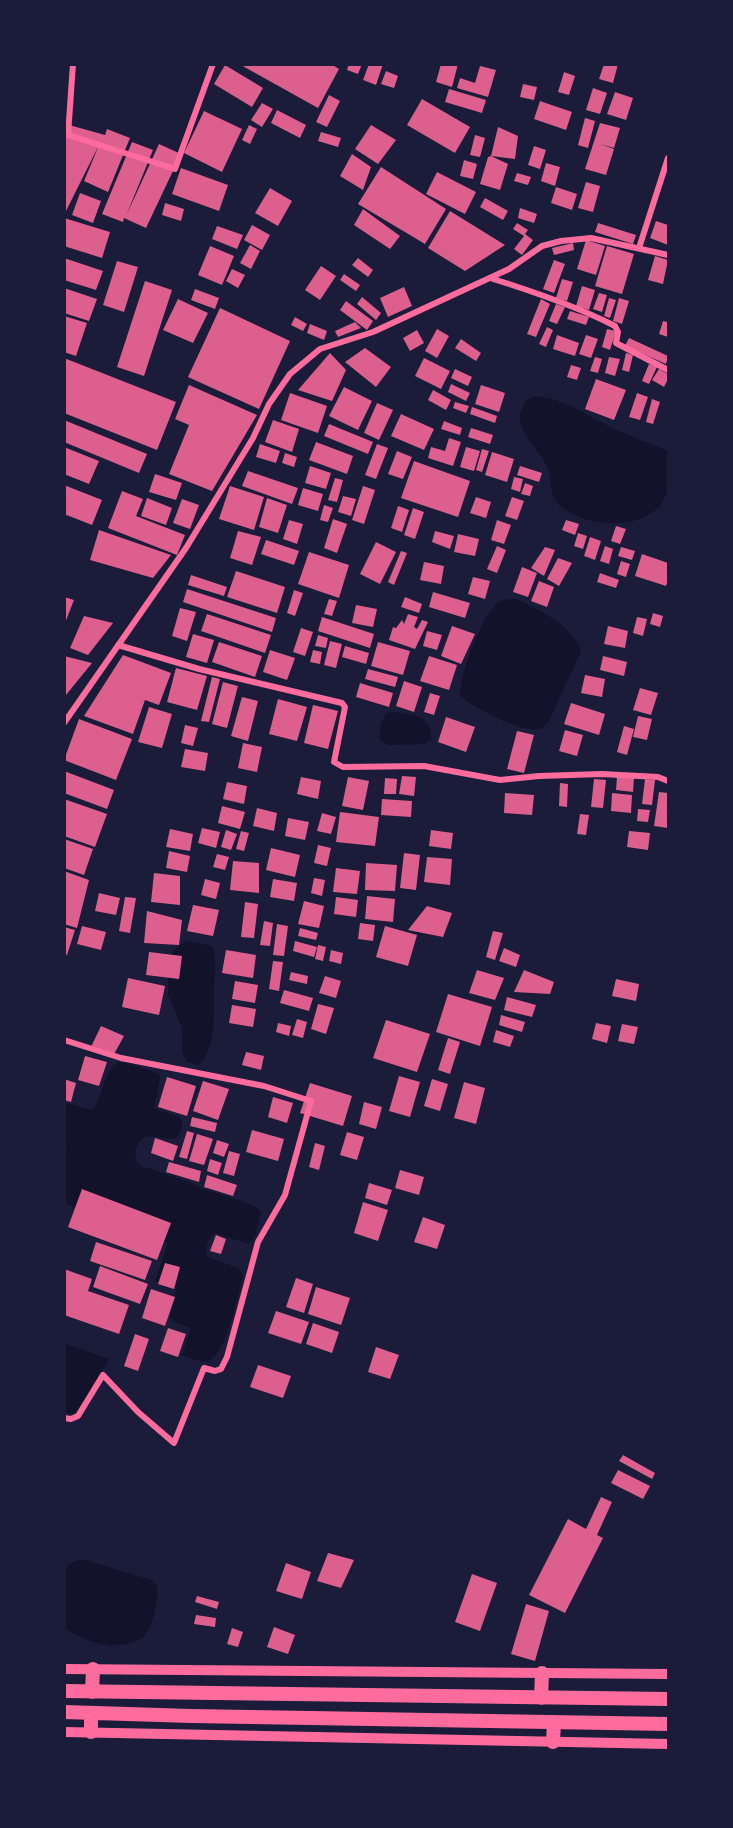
<!DOCTYPE html>
<html>
<head>
<meta charset="utf-8">
<style>
	body { margin:0 }
	#map { position:relative; width:733px; height:1828px; overflow:hidden; background:#1b1b3a; font-family:"Golos Text",sans-serif }
	canvas { display:block }
	.frame { position:absolute; inset:0; border:66px solid #1b1b3a; pointer-events:none }
</style>
</head>
<body>
<div id="map">
<canvas width="733" height="1828"></canvas>
<div class="frame"></div>
</div>
<script>
const ctx = document.querySelector('canvas').getContext('2d');
ctx.lineJoin = 'round';
function fillPath(path, color) { ctx.fillStyle = color; ctx.fill(path, 'evenodd'); }
function strokePath(path, color, width, dash) { ctx.strokeStyle = color; ctx.lineWidth = width; ctx.lineCap = dash ? 'butt' : 'round'; ctx.setLineDash(dash || []); ctx.stroke(path); }
fillPath(new Path2D(`
	M535,396C566,399 586,415 612,428C631,436 650,444 668,451C669,462 671,477 668,488C659,532 592,530 563,508C547,496 554,483 547,467C542,455 534,448 527,437C523,431 521,423 519,416L526,401Z
	M516,599C541,611 571,624 581,651L549,721C546,724 544,726 542,728C526,736 472,707 460,695C460,675 483,609 502,600C506,599 512,599 516,599Z
	M392,712C413,715 432,714 431,740L425,744L389,745L380,740C379,730 381,722 386,713Z
	M186,941L212,946C217,960 215,969 214,983C213,1010 218,1043 199,1065L187,1062L182,1052V1028L168,995V976L170,958L174,950Z
	M120,1062L128,1063L159,1074L160,1079L154,1108C170,1116 194,1113 176,1138C161,1142 145,1128 137,1146C134,1154 135,1159 139,1165L189,1182L200,1188L253,1205L261,1212L255,1236L249,1244L215,1233C208,1238 206,1245 206,1254L208,1257L238,1268L243,1276C238,1294 227,1352 210,1360C202,1364 191,1358 182,1355L191,1328L173,1321L170,1317L176,1288L155,1281L168,1243L140,1234L65,1203L64,1155L67,1148L65,1146V1103L92,1110C104,1097 103,1069 120,1062Z
	M64,1343L109,1359L79,1408L73,1414L65,1413Z
	M81,1559L152,1580L157,1585C157,1604 155,1622 143,1638C117,1652 88,1644 65,1628V1571L71,1563Z`), '#12122b');
fillPath(new Path2D(`
	M239,64H331L339,69L318,108Z
	M349,64H362L358,74L347,70Z
	M369,64H383L376,85L363,80Z
	M441,64H458L452,87L436,82Z
	M604,64H618L613,83L599,79Z
	M225,65L263,88L252,107L214,84Z
	M480,66L496,70L488,97L457,88L460,78L475,83Z
	M386,71L398,76L394,88L381,84Z
	M564,72L575,76L569,95L558,92Z
	M523,84L537,87L534,100L520,97Z
	M593,88L607,93L600,114L586,110Z
	M449,89L486,100L482,113L445,102Z
	M615,92L633,98L626,120L607,114Z
	M329,95L340,101L327,127L316,122Z
	M422,99L470,127L455,153L407,125Z
	M540,101L572,112L566,130L534,119Z
	M262,103L273,109L262,127L251,120Z
	M277,110L306,125L300,138L271,123Z
	M204,111L242,129L222,172L184,153Z
	M585,118L595,121L588,148L578,145Z
	M600,123L620,128L614,148L600,144L614,149L606,175L585,169Z
	M69,125L105,135L107,129L130,138L108,192L84,181L99,145L64,215V135Z
	M249,125L257,129L250,144L242,140Z
	M371,125L396,140L378,164L355,149Z
	M498,127L518,136L515,159L491,156Z
	M321,132L341,138L338,147L318,141Z
	M475,135L485,138L480,157L470,155Z
	M132,142L153,150L126,216L159,144L181,154L146,228L124,218L123,222L102,214Z
	M534,146L546,150L540,169L528,165Z
	M352,154L371,167L363,190L340,176Z
	M491,156L508,164L500,190L480,184L488,157Z
	M464,160L477,164L473,179L460,176Z
	M546,163L560,167L555,186L541,181Z
	M381,167L446,209L425,244L358,204Z
	M181,168L228,185L219,211L172,194Z
	M437,172L476,192L465,214L426,194Z
	M517,173L531,177L528,185L514,181Z
	M586,182L600,186L593,212L578,208Z
	M556,187L577,194L572,210L551,203Z
	M270,188L292,201L278,226L255,213Z
	M80,193L101,201L93,223L72,215Z
	M485,198L508,211L503,220L480,207Z
	M165,203L184,209L181,221L162,215Z
	M520,208L537,214L534,223L518,218Z
	M363,209L400,236L390,249L354,225Z
	M450,211L505,245L465,271L428,248Z
	M64,218L110,232L102,258L64,246Z
	M656,221L668,225V245L650,238Z
	M517,223L528,230L525,234L533,240L522,255L514,249L524,236L513,229Z
	M598,223L636,235L633,244L595,232Z
	M252,225L270,235L262,250L244,240Z
	M217,226L243,235L237,249L212,239Z
	M586,240L605,246L596,275L577,269Z
	M573,243L574,250L554,255L552,248Z
	M250,245L260,251L251,269L240,263Z
	M210,246L234,256L222,285L198,275Z
	M607,246L634,254L622,294L595,286Z
	M655,256L668,260L663,284L648,280Z
	M64,258L103,271L96,290L64,280Z
	M358,258L373,270L368,277L352,265Z
	M554,260L565,264L554,293L543,289Z
	M117,261L138,267L124,312L103,305Z
	M321,266L336,276L320,300L305,290Z
	M232,269L245,275L238,288L226,281Z
	M344,274L360,285L356,291L340,280Z
	M562,279L573,282L567,301L556,298Z
	M145,281L172,290L144,376L117,367Z
	M582,286L595,290L589,310L576,306Z
	M404,287L412,306L388,317L380,298Z
	M64,288L97,299L89,321L64,313Z
	M195,289L219,298L215,309L191,300Z
	M599,293L607,295L602,312L593,309Z
	M362,297L381,313L376,320L357,304Z
	M609,298L616,300L610,318L604,316Z
	M619,298L629,301L622,324L613,321Z
	M178,299L208,313L193,343L163,330Z
	M541,299L550,304L536,337L527,334Z
	M346,301L373,321L367,330L340,310Z
	M556,304L565,307L557,324L549,321Z
	M220,308L290,341L259,409L188,377Z
	M570,311L589,317L586,325L567,319Z
	M64,316L87,323L76,356L64,352Z
	M295,317L307,324L303,331L291,325Z
	M663,321L668,322V337L659,334Z
	M355,322L361,328L338,337L335,331Z
	M310,324L327,331L324,340L307,333Z
	M547,327L553,330L546,347L539,344Z
	M437,329L449,336L437,358L425,351Z
	M607,329L616,331L610,350L602,347Z
	M417,330L424,343L410,351L403,338Z
	M557,335L579,343L575,356L553,349Z
	M586,335L598,339L591,358L579,354Z
	M629,338L668,356L666,364L625,346Z
	M461,339L481,353L476,361L455,348Z
	M365,348L391,367L376,387L345,362Z
	M330,353L346,370L332,401L298,390Z
	M626,353L633,355L629,372L622,370Z
	M595,357L602,359L598,373L590,371Z
	M609,357L620,359L615,376L605,373Z
	M64,358L176,402L157,450L64,413Z
	M424,358L450,371L441,389L415,376Z
	M649,364L657,367L649,384L642,381Z
	M571,365L581,368L577,380L567,377Z
	M455,369L472,377L468,386L451,378Z
	M659,369L668,374V379L664,387L652,380Z
	M596,379L626,390L614,420L585,409Z
	M451,384L470,393L466,401L448,392Z
	M189,385L257,415L212,491L169,474L189,425L175,419Z
	M481,385L505,393L499,412L475,404Z
	M344,387L372,401L358,430L329,416Z
	M433,390L451,400L446,410L428,400Z
	M290,393L327,406L318,433L281,420Z
	M637,393L648,397L640,420L629,417Z
	M652,399L660,402L653,424L646,422Z
	M455,402L469,406L466,413L453,408Z
	M377,403L393,410L379,440L364,433Z
	M472,407L497,416L495,423L470,414Z
	M401,414L434,429L424,450L391,436Z
	M64,420L147,454L139,473L64,442Z
	M273,420L299,429L292,452L265,442Z
	M444,421L462,428L460,435L441,429Z
	M329,424L373,442L368,454L324,436Z
	M471,428L493,435L490,444L468,437Z
	M449,438L461,442L453,466L428,458L431,447L445,451Z
	M316,442L353,456L347,474L309,460Z
	M260,444L280,451L276,463L256,457Z
	M377,444L388,448L376,479L365,475Z
	M64,447L99,461L89,484L64,474Z
	M466,447L480,451L474,471L460,467Z
	M482,449L489,451L482,472L476,470Z
	M397,451L412,457L403,479L388,474Z
	M492,452L514,459L507,482L485,475Z
	M285,453L297,457L294,467L282,463Z
	M414,461L470,481L458,517L401,498Z
	M310,466L331,473L326,489L305,483Z
	M520,466L542,473L539,482L517,475Z
	M248,471L298,488L292,504L242,486Z
	M155,474L182,483L176,500L149,492Z
	M514,477L523,479L520,492L511,489Z
	M335,478L343,480L337,502L328,500Z
	M525,483L533,486L530,496L521,494Z
	M64,485L102,500L92,525L64,514Z
	M230,486L264,497L254,530L219,519Z
	M363,486L375,490L364,524L352,520Z
	M303,488L323,494L318,511L298,505Z
	M122,491L143,499L136,516L185,535L177,555L108,528Z
	M343,496L356,499L351,516L338,512Z
	M476,497L491,502L486,518L470,513Z
	M512,497L524,501L517,520L505,516Z
	M147,498L172,508L166,525L141,516Z
	M267,498L287,505L278,533L259,527Z
	M182,499L199,505L190,529L173,523Z
	M324,505L333,508L328,522L320,520Z
	M398,506L409,510L402,532L391,528Z
	M413,508L424,512L415,539L404,535Z
	M333,519L347,524L337,553L324,548Z
	M289,520L303,524L297,544L283,539Z
	M497,520L511,525L504,544L491,540Z
	M566,520L579,524L575,535L562,530Z
	M616,526L626,529L620,544L611,541Z
	M99,530L171,555L153,578L90,560Z
	M238,531L261,537L252,565L230,558Z
	M435,531L454,536L450,549L432,542Z
	M578,533L587,536L583,549L574,546Z
	M458,534L479,539L475,556L454,552Z
	M590,537L601,541L595,560L584,556Z
	M266,540L299,551L294,565L261,554Z
	M376,542L396,552L380,584L360,574Z
	M497,546L506,550L497,573L487,569Z
	M605,546L613,549L609,564L600,561Z
	M545,547L555,550L544,576L531,568Z
	M621,547L635,551L632,560L618,556Z
	M401,551L407,553L394,585L388,582Z
	M309,552L349,565L339,598L298,584Z
	M642,554L668,563V579L666,586L635,576Z
	M558,558L572,563L559,586L547,579Z
	M621,561L630,564L626,577L617,574Z
	M424,562L444,566L441,584L420,580Z
	M522,567L537,573L528,597L513,592Z
	M236,571L285,587L277,613L227,597Z
	M600,573L619,580L616,588L597,582Z
	M191,575L227,587L224,596L188,585Z
	M473,577L490,581L485,599L468,594Z
	M539,581L554,587L547,607L531,601Z
	M187,589L276,618L272,632L183,602Z
	M294,590L303,593L295,616L287,613Z
	M433,592L470,603L465,618L429,607Z
	M64,597L74,600L65,623H64Z
	M405,597L422,604L419,613L401,607Z
	M329,599L337,601L332,616L324,614Z
	M356,605L377,609L373,627L352,623Z
	M180,608L196,612L187,641L172,636Z
	M653,613L663,616L660,627L650,624Z
	M207,614L271,635L265,653L201,631Z
	M408,614L418,617L414,627L417,629L422,620L428,622L415,649L389,640L393,627L396,628L402,620L404,624Z
	M84,616L113,623L88,655L70,648Z
	M322,617L374,634L370,648L318,631Z
	M637,617L647,619L643,636L633,633Z
	M452,626L475,634L461,664L441,656Z
	M608,626L628,631L625,648L604,644Z
	M301,628L313,632L305,656L293,652Z
	M427,631L442,635L437,650L423,646Z
	M193,634L214,640L207,663L186,657Z
	M318,635L328,638L326,648L315,646Z
	M330,641L342,644L336,668L324,665Z
	M219,642L262,656L255,677L212,662Z
	M378,642L410,651L403,675L371,666Z
	M345,646L369,653L366,664L342,657Z
	M270,650L295,658L287,680L263,672Z
	M313,650L322,652L320,664L310,662Z
	M123,655L171,673L159,705L145,700L133,734L84,716Z
	M64,656L92,663L66,695L64,694Z
	M429,656L457,665L449,690L420,681Z
	M603,656L627,662L624,676L600,670Z
	M176,668L207,676L197,710L167,702Z
	M368,669L398,677L395,687L365,679Z
	M585,675L605,679L602,697L581,693Z
	M212,677L220,679L209,722L201,721Z
	M404,681L422,687L414,712L396,706Z
	M223,682L238,686L227,728L212,724Z
	M360,683L393,693L389,707L356,697Z
	M640,688L658,693L651,715L633,710Z
	M430,693L440,696L434,715L424,712Z
	M242,697L258,701L248,741L231,736Z
	M278,699L307,707L297,741L269,734Z
	M571,703L605,714L599,735L564,724Z
	M313,705L338,711L328,749L304,743Z
	M149,707L172,714L162,748L138,742Z
	M638,716L652,719L647,740L633,737Z
	M446,717L475,727L466,752L438,742Z
	M79,719L132,739L116,780L64,760Z
	M185,725L198,728L193,746L181,743Z
	M624,726L634,729L627,755L617,752Z
	M565,730L583,735L577,756L559,751Z
	M517,731L534,735L524,773L507,769Z
	M243,743L262,747L257,772L238,768Z
	M185,749L208,753L205,771L181,767Z
	M64,771L114,790L107,809L64,793Z
	M402,776L416,777L414,796L399,794Z
	M301,777L321,781L318,799L297,794Z
	M348,777L369,781L363,810L342,806Z
	M617,777L634,778L633,792L616,790Z
	M385,778L397,779L396,794H384Z
	M594,779L606,780L603,808L591,807Z
	M645,779L655,780L652,805L642,804Z
	M227,782L247,786L244,804L223,799Z
	M560,783L568,784L567,807L559,806Z
	M659,792L668,793V828L654,826Z
	M505,793L534,795L532,815L504,813Z
	M612,793L632,795L631,813L611,811Z
	M64,799L107,814L95,847L64,836Z
	M382,799L412,801L411,817L381,815Z
	M222,806L245,812L240,829L218,823Z
	M257,808L277,813L274,831L253,826Z
	M638,809L650,810L648,822L637,821Z
	M340,812L379,817L375,846L336,842Z
	M322,813L336,817L331,834L317,831Z
	M580,814L589,815L586,835L577,834Z
	M288,818L309,822L305,840L285,836Z
	M202,828L220,832L216,848L198,843Z
	M170,829L193,834L190,851L166,847Z
	M226,830L237,834L231,850L221,847Z
	M431,830L453,833L451,849L429,846Z
	M241,831L249,833L244,851L236,849Z
	M629,831L650,833L648,850L627,847Z
	M64,839L93,849L84,875L64,868Z
	M318,845L331,848L327,866L314,863Z
	M271,848L300,855L295,877L266,870Z
	M169,851L190,856L187,872L166,868Z
	M404,853L420,855L416,890L400,888Z
	M217,854L229,857L225,870L213,867Z
	M427,857L452,859L450,885L424,882Z
	M233,861L259,863V893L230,890Z
	M366,863L397,865L395,891L365,890Z
	M336,868L360,871L357,894L333,892Z
	M64,871L89,880L77,928L64,924Z
	M154,873L180,876V905L151,902Z
	M314,878L325,880L322,896L311,893Z
	M205,879L220,883L216,899L201,895Z
	M273,879L297,883L294,901L270,897Z
	M99,893L120,898L116,915L95,911Z
	M367,896L395,899L393,922L365,919Z
	M125,897L136,898L130,933L119,931Z
	M336,897L358,900L356,917L334,914Z
	M304,901L324,906L319,928L298,924Z
	M245,902L258,904L254,938L241,937Z
	M193,905L219,910L213,936L187,931Z
	M427,906L452,913L443,937L408,930Z
	M147,911L182,920L179,945L144,943Z
	M264,921L273,923L270,946L260,945Z
	M360,923L375,925L373,941L358,939Z
	M277,924L288,926L284,956L273,955Z
	M82,926L106,932L101,950L77,944Z
	M385,926L417,935L408,966L376,957Z
	M64,927L75,930L67,955L64,954Z
	M300,928L318,933L316,940L298,936Z
	M493,931L503,933L495,960L486,957Z
	M295,941L317,947L314,957L293,951Z
	M318,945L326,947L323,961L315,959Z
	M504,948L520,955L516,967L499,961Z
	M226,950L256,955L253,978L222,973Z
	M331,950L343,953L341,964L329,961Z
	M149,952L182,956L179,979L146,975Z
	M273,961L283,962L279,991L269,989Z
	M477,970L504,978L495,1000L469,993Z
	M524,970L554,982L550,994L514,992Z
	M291,972L308,976L307,984L289,980Z
	M325,976L341,981L336,998L319,993Z
	M128,978L165,986L159,1015L122,1007Z
	M616,979L639,984L636,1001L612,996Z
	M235,981L258,985L255,1003L232,999Z
	M284,990L313,998L309,1011L280,1003Z
	M448,994L492,1007L480,1046L436,1032Z
	M507,997L536,1005L532,1017L504,1010Z
	M318,1004L334,1008L326,1034L311,1029Z
	M232,1005L256,1009L253,1027L229,1023Z
	M501,1015L525,1022L522,1032L499,1025Z
	M297,1019L307,1022L303,1038L292,1035Z
	M386,1020L430,1034L417,1072L373,1058Z
	M278,1023L291,1026L289,1036L276,1032Z
	M596,1023L611,1026L607,1043L592,1039Z
	M622,1024L638,1027L634,1044L618,1041Z
	M101,1026L124,1036L113,1056L90,1049Z
	M496,1030L514,1036L510,1047L493,1042Z
	M448,1038L460,1042L450,1074L438,1070Z
	M246,1052L264,1056L261,1070L242,1065Z
	M85,1056L107,1062L99,1086L78,1080Z
	M399,1076L420,1082L410,1117L389,1111Z
	M167,1077L196,1086L187,1116L158,1107Z
	M64,1079L76,1083L71,1102L64,1100Z
	M432,1079L448,1084L440,1111L424,1106Z
	M203,1081L229,1089L218,1120L193,1111Z
	M464,1082L485,1088L476,1124L454,1118Z
	M310,1083L352,1096L343,1126L300,1113Z
	M273,1097L293,1103L287,1123L268,1117Z
	M364,1102L382,1107L376,1129L359,1124Z
	M192,1117L217,1123L215,1132L190,1126Z
	M252,1130L284,1139L278,1161L246,1152Z
	M187,1131L194,1133L187,1159L179,1157Z
	M347,1132L364,1137L357,1160L340,1155Z
	M197,1134L213,1139L204,1165L189,1161Z
	M155,1138L178,1146L173,1161L151,1153Z
	M217,1140L229,1144L224,1157L213,1153Z
	M315,1143L325,1146L319,1170L309,1167Z
	M229,1151L240,1154L234,1176L223,1173Z
	M210,1159L222,1163L218,1175L207,1171Z
	M169,1162L201,1171L199,1182L166,1172Z
	M400,1170L424,1177L419,1195L395,1188Z
	M207,1175L237,1185L233,1196L204,1187Z
	M369,1183L392,1190L387,1205L365,1198Z
	M82,1189L171,1223L157,1260L68,1227Z
	M363,1202L388,1210L378,1241L354,1233Z
	M423,1217L445,1225L437,1249L414,1242Z
	M216,1235L226,1239L221,1254L210,1251Z
	M96,1242L152,1261L145,1280L90,1261Z
	M165,1263L180,1267L174,1289L158,1284Z
	M100,1266L148,1284L140,1304L93,1287Z
	M64,1269L92,1279L88,1291L129,1305L119,1334L64,1315Z
	M296,1278L313,1284L304,1313L286,1307Z
	M316,1287L350,1298L341,1325L308,1314Z
	M151,1289L175,1297L165,1326L142,1318Z
	M276,1311L309,1322L301,1344L268,1333Z
	M313,1323L339,1332L332,1353L306,1344Z
	M168,1328L186,1334L178,1357L160,1351Z
	M135,1334L149,1339L138,1371L124,1366Z
	M376,1347L399,1355L390,1379L368,1372Z
	M258,1365L291,1376L283,1398L250,1387Z
	M623,1455L655,1473L652,1479L619,1461Z
	M618,1470L650,1486L643,1499L611,1483Z
	M601,1497L612,1502L597,1535L603,1538L565,1613L529,1595L568,1519L586,1529Z
	M328,1553L354,1560L341,1588L317,1581Z
	M286,1563L311,1572L302,1599L276,1591Z
	M472,1574L497,1583L480,1631L455,1622Z
	M197,1596L219,1602L217,1609L195,1602Z
	M526,1604L549,1611L535,1661L511,1654Z
	M196,1615L216,1618L215,1627L194,1624Z
	M274,1627L295,1635L288,1654L267,1647Z
	M232,1628L243,1632L238,1647L227,1644Z`), '#dd5f8e');
strokePath(new Path2D(`
	M73,64L68,135L175,169L213,64
	M639,248L668,158
	M490,278C532,291 576,306 615,326L618,332L616,343L668,370
	M118,645L199,669L342,703L345,707L334,762L343,767L424,766L500,780L539,776L602,774L658,777L668,781
	M64,723L186,548L253,438L269,404L290,374L320,349L373,332L509,269L542,246L561,241L591,238L668,255
	M64,1040L121,1058L264,1086L311,1101L285,1195L258,1242L227,1357L221,1369L215,1371L204,1368L174,1443L138,1412L103,1375L78,1416L71,1419L64,1418`), '#ff6b9d', 6);
strokePath(new Path2D(`
	M64,1669L668,1674
	M64,1732L668,1744`), '#ff6b9d', 10);
strokePath(new Path2D(`
	M64,1691L668,1699
	M92,1692L93,1669
	M541,1698L542,1673
	M64,1712L191,1716L668,1724
	M91,1732V1713
	M553,1742L554,1722`), '#ff6b9d', 14);
</script>
</body>
</html>
